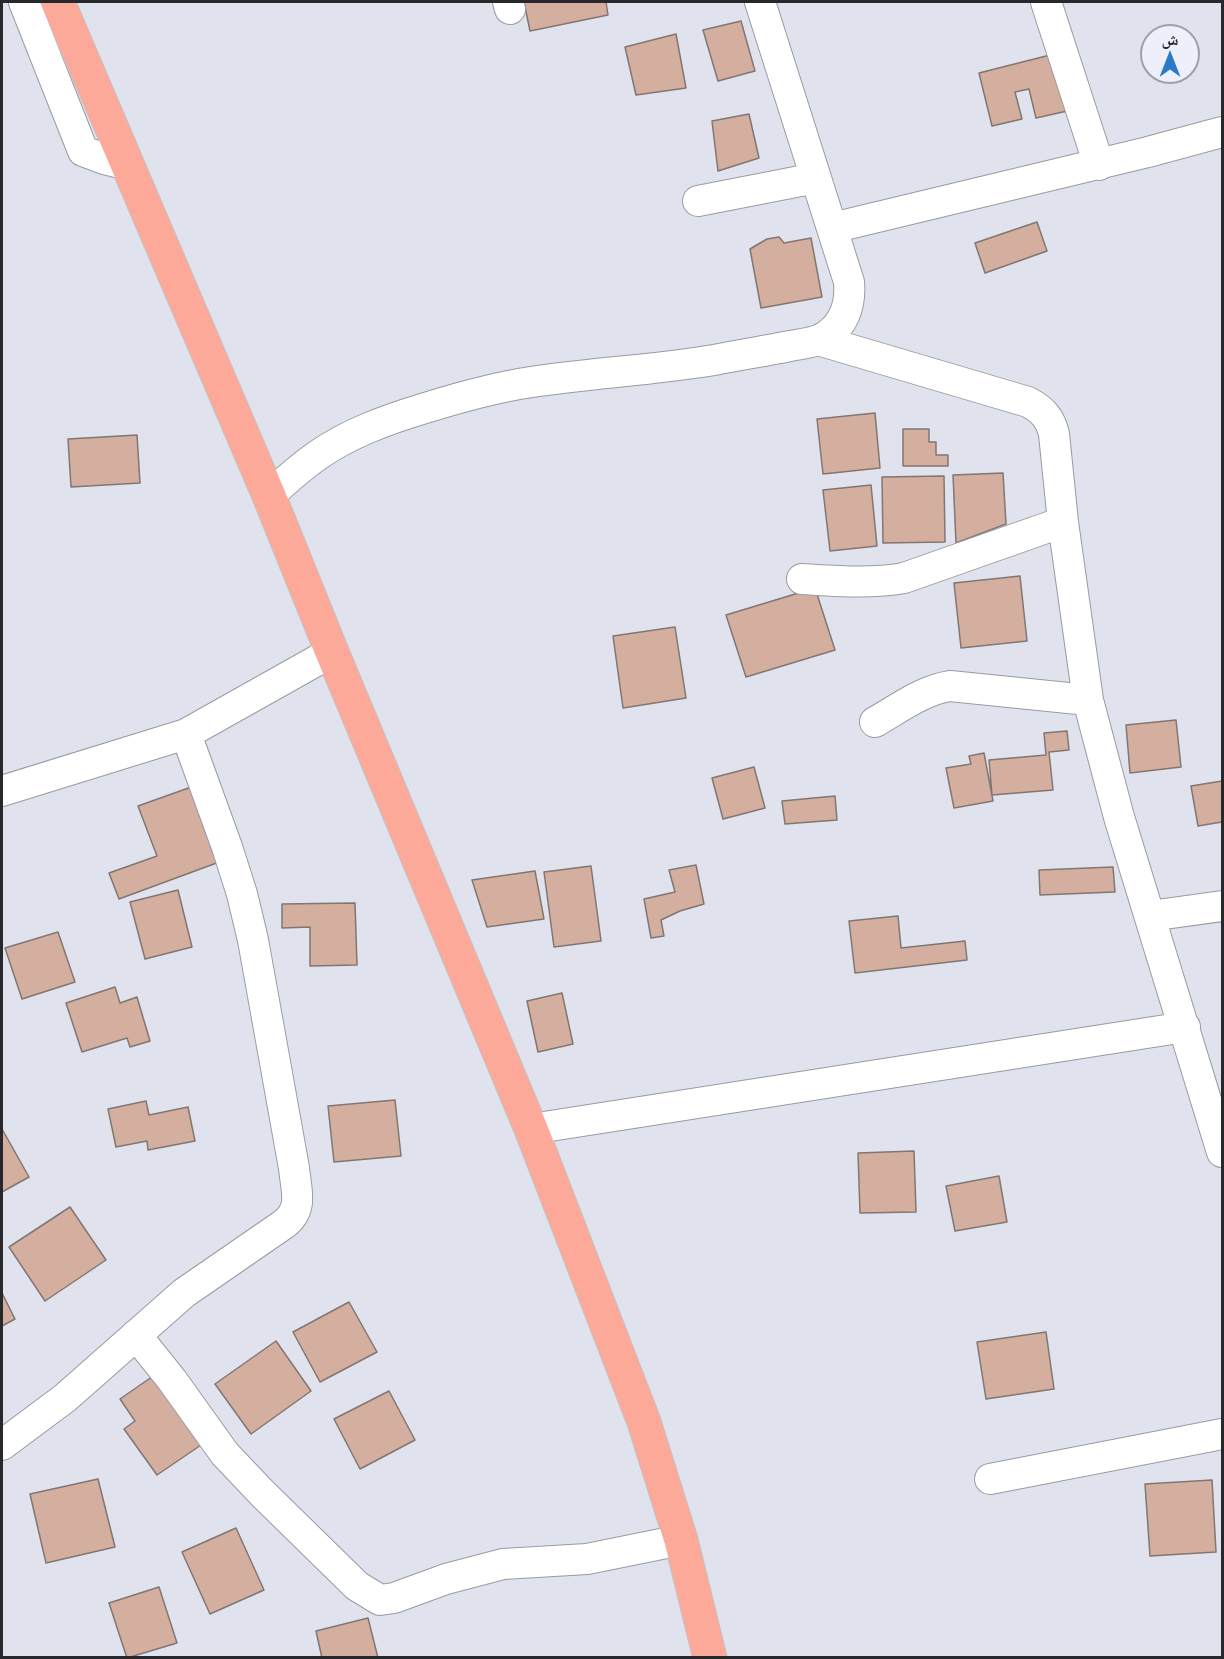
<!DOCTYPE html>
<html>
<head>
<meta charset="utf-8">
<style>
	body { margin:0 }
	#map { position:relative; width:1224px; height:1659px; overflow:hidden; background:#e0e3ed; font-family:Literata,"Noto Naskh Arabic",serif }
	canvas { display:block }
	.frame { position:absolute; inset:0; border:3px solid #27282b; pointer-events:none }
	.north { position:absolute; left:1140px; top:24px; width:60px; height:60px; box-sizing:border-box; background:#edf0fa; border:2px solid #9ea0a7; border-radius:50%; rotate:0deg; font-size:16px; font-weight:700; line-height:24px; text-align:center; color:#27282b }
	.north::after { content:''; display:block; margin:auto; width:21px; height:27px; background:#2b7aca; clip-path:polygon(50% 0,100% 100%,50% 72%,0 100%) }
</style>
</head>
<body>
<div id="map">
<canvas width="1224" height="1659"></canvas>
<div class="frame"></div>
<div class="north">ش</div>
</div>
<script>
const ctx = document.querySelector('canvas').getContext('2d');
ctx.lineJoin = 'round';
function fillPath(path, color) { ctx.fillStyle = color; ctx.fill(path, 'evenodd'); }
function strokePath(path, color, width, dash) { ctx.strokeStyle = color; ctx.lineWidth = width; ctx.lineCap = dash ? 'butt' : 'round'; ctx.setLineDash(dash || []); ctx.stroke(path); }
const building = new Path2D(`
	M524,2H606L608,15L530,31Z
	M741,21L755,71L718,81L703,30Z
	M676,34L686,88L636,95L625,47Z
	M1058,53L1072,110L1036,118L1029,89L1015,92L1022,119L992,126L979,73Z
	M749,114L759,158L718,171L712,121Z
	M1037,222L1047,251L985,273L975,243Z
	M779,237L784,243L811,238L822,297L761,308L750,249L767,239Z
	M875,413L880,468L823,474L817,419Z
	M903,429H929V442H936V455H948V466H903Z
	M137,435L140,483L71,487L68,439Z
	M1003,473L1006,524L956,543L953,475Z
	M944,476L945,542L883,543L882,477Z
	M871,485L877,546L830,551L823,490Z
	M1020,576L1027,641L961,648L954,583Z
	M815,588L835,650L746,677L726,615Z
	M675,627L686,698L623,708L613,636Z
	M1176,720L1181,767L1130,773L1126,725Z
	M1067,731L1069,750L1049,752L1053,790L992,795L989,760L1046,755L1044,733Z
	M984,753L993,801L954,808L946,768L971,764L969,756Z
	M754,767L765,808L723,819L712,778Z
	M1222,781V822L1198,826L1191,786Z
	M194,786L222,861L119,899L109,873L157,856L138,806Z
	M835,796L837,820L785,824L782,801Z
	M696,865L704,904L680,911L661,920L664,936L651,938L644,899L675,892L669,870Z
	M591,866L601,941L554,947L544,872Z
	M1113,867L1115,892L1040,895L1039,870Z
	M535,871L544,919L487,927L472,880Z
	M178,890L192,947L145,959L130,902Z
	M355,903L357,965L310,966V927L282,928V904Z
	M898,916L901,948L965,941L967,960L855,973L849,921Z
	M58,932L75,982L22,999L5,948Z
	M115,987L120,1003L137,997L150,1041L130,1047L127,1038L82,1052L66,1003Z
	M562,993L573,1044L538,1052L527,1001Z
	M395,1100L401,1156L334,1162L328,1106Z
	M146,1101L149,1115L188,1107L195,1141L148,1150L147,1141L116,1147L108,1109Z
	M2,1129L29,1177L2,1192Z
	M914,1151L916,1212L860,1213L858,1153Z
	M999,1176L1007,1222L955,1231L946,1186Z
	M70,1207L106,1260L45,1301L9,1247Z
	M2,1293L15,1319L2,1326Z
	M349,1302L377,1352L320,1382L293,1332Z
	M1046,1332L1054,1389L986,1399L977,1342Z
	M276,1341L311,1391L251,1434L215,1384Z
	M156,1374L204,1443L157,1475L124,1429L135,1421L120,1399Z
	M389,1391L415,1440L360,1469L334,1419Z
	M98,1479L115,1547L46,1563L30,1494Z
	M1212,1480L1216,1552L1150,1556L1145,1484Z
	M236,1528L264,1590L210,1614L182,1552Z
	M159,1587L177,1643L127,1658L109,1603Z
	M368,1618L378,1658H322L316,1631Z`);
fillPath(building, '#d4afa0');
strokePath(building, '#817672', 1.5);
const minor = new Path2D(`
	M24,2L83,151L104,159L128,165
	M508,2L510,9
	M1046,2L1099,165
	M698,201L816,178
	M832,228L1148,152L1222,132
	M818,340L1028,402C1043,410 1050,418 1054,434L1063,522L1088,700L1119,817L1222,1152
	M269,496C285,481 301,467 318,455C350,433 386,420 422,409C454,399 486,390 519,384C584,373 649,371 714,360C739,355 765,351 790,346C800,344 812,343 821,339C844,327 851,306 849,282L760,2
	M802,579C837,581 870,584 904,578L1063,522
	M875,722C898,709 923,690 950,686L1088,700
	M2,791L186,734
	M1150,916L1222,906
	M531,1129L1185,1027
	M136,1335L172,1380L225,1454L262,1493L357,1586L380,1600L394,1598L446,1579L503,1564L587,1559L681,1540
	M2,1445L65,1398L184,1293L284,1224C304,1209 296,1190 294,1168L253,940L242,894L227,847L186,734L332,652
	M990,1479L1222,1434`);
const major = new Path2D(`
	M58,2L269,496L332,652L531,1129L644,1422L681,1540L710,1658`);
strokePath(minor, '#989ba4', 32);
strokePath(major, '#c3c3c4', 35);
strokePath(minor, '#fff', 30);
strokePath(major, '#fda999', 33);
</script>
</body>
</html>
